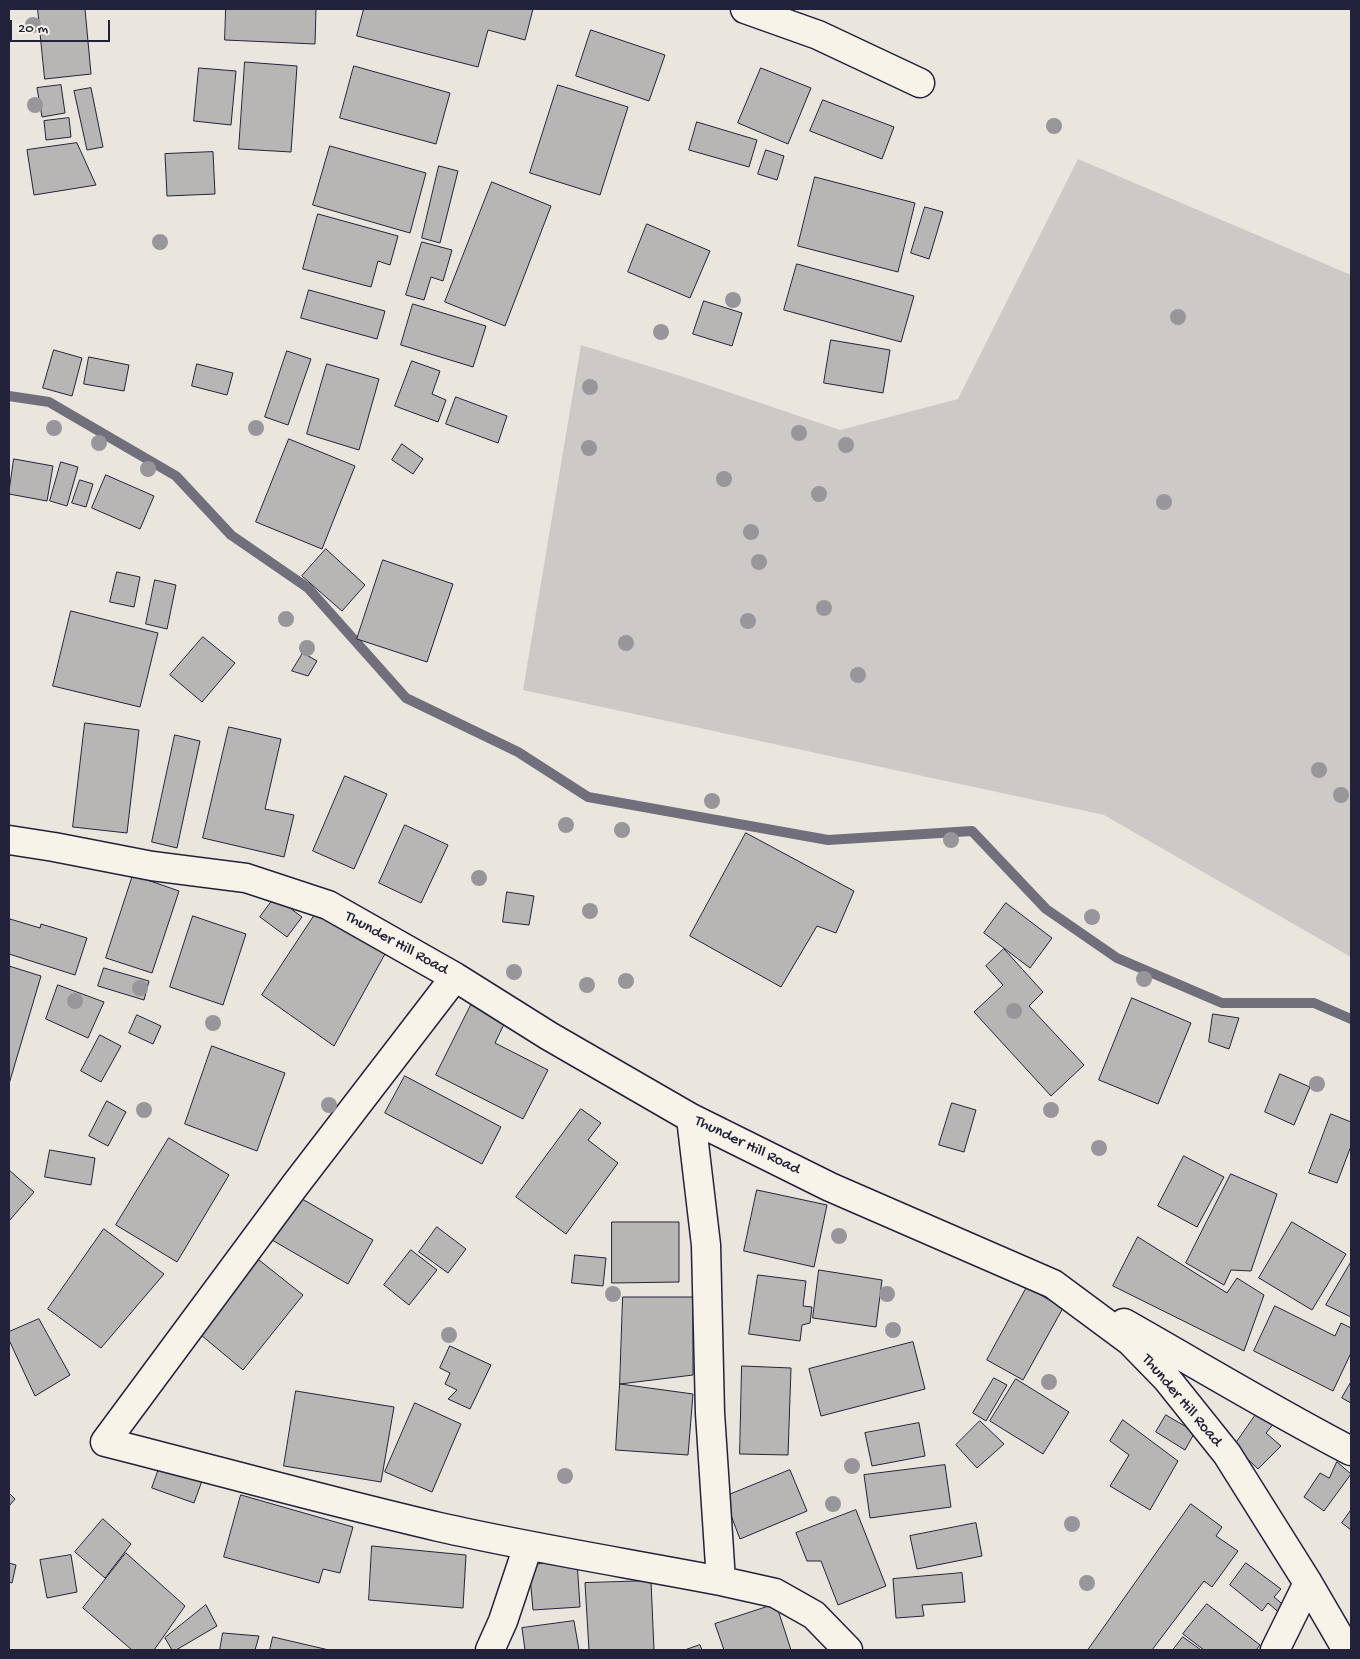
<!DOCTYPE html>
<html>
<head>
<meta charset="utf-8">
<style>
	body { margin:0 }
	#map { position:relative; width:1360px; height:1659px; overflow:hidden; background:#eae6de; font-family:"Gochi Hand",sans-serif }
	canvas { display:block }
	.frame { position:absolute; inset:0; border:10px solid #22223b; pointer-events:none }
	.scale { position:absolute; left:10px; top:20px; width:100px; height:22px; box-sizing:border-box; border:2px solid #22223b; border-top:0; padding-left:6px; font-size:15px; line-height:18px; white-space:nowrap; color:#22223b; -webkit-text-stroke:4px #f7f3e8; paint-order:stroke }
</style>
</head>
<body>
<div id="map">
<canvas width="1360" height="1659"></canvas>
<div class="frame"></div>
<div class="scale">20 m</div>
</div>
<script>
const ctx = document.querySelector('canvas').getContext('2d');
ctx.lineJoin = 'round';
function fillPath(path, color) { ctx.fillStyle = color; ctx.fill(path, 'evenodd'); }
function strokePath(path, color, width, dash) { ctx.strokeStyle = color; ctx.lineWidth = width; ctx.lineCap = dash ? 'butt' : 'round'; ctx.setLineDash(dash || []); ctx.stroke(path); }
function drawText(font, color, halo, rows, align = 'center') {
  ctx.font = font + ' "Gochi Hand",sans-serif'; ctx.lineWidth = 4; ctx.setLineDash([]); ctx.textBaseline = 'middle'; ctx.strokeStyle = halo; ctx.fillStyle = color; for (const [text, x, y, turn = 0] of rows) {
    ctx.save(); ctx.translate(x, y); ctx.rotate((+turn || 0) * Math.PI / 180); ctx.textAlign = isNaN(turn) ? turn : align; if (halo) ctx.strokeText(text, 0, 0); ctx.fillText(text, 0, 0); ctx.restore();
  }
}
fillPath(new Path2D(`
	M1078,159L1351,275V957L1104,815L523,690L581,345L693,380L840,430L958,399Z`), '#cdc9c6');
strokePath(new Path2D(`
	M9,396L49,402L176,476L231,535L308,588L406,698L518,752L588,797L828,840L972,831L1046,909L1117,958L1222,1003H1314L1351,1019`), '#716f7b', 10);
const building = new Path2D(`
	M38,9H85L91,74L45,79Z
	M226,9H316L315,44L225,40Z
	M364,9H533L525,40L488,30L478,67L357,36Z
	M591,30L665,55L649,101L576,76Z
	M245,62L297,66L291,152L239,149Z
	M354,66L450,93L436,144L340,118Z
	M199,68L236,71L231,125L194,121Z
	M761,68L811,88L788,144L738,123Z
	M61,85L65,113L42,117L37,88Z
	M558,85L628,107L600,195L530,173Z
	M91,88L103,147L87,150L74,91Z
	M823,100L894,127L882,159L810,131Z
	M69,118L71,137L46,140L44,121Z
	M697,122L757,140L749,167L689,150Z
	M77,143L96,185L34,195L27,150Z
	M330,146L426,173L410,233L313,205Z
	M766,150L784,156L777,180L758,174Z
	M213,152L215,194L167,196L165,154Z
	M439,166L458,171L440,243L422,238Z
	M815,177L915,203L898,272L798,246Z
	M492,182L551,206L505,326L445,302Z
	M925,207L943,212L929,259L911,253Z
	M318,214L398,236L390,265L378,261L371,287L303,269Z
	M647,224L710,251L690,298L628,272Z
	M422,242L452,250L443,281L431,277L424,300L406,295Z
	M797,264L914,296L901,342L784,310Z
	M309,290L385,311L377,339L301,318Z
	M704,301L742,313L732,346L693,334Z
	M413,304L486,326L473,367L401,345Z
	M831,340L890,350L883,393L824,383Z
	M54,350L82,358L72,396L43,388Z
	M287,351L311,359L288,425L265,417Z
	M89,357L129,365L124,391L84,384Z
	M412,361L440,371L432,394L446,400L438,422L395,406Z
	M197,364L233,373L227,395L192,386Z
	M327,364L379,379L359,450L307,434Z
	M456,397L507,416L498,443L446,424Z
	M289,439L355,466L322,549L256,522Z
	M402,444L423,459L413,474L392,460Z
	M14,459L53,466L47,501L9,494Z
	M61,462L78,467L67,506L50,501Z
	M106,475L154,496L140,529L92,508Z
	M80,480L93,484L86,507L72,503Z
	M326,549L365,585L342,611L302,576Z
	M383,560L453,584L427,662L357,639Z
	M117,572L140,577L134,607L110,602Z
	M155,580L176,585L167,629L146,624Z
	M71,611L158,633L140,707L53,686Z
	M203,637L235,663L202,702L170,675Z
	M303,653L317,661L308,676L292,671Z
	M85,723L139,730L127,833L73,827Z
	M229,727L281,739L265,809L294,815L284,857L203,838Z
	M175,735L200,741L177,848L152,842Z
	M345,776L387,794L354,869L313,851Z
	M405,825L448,845L421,903L379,883Z
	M746,833L854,891L836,933L817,926L781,987L690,936Z
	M133,875L179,891L152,973L106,958Z
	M507,892L534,896L529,925L503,922Z
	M275,897L302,917L287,937L260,917Z
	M1006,903L1052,938L1030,968L984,933Z
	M318,910L385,954L334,1046L262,995Z
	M193,916L246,934L223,1005L170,987Z
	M10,919L40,928L41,924L87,938L75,975L9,954Z
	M1004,949L1043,992L1029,1006L1084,1065L1051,1096L974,1012L1003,985L986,966Z
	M9,966L41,976L9,1084Z
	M104,968L149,981L144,1000L98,986Z
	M58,985L104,1002L88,1038L46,1019Z
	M1132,998L1191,1023L1158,1104L1099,1080Z
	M471,1005L505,1022L495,1043L548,1070L523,1119L436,1075Z
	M1213,1014L1239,1018L1229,1049L1209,1042Z
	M137,1015L161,1026L153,1044L129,1033Z
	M100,1035L121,1046L101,1082L81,1071Z
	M212,1046L285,1073L257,1151L185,1124Z
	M1280,1074L1310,1087L1294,1125L1265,1112Z
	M405,1076L501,1127L482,1164L385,1113Z
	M107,1101L126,1112L108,1146L89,1136Z
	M952,1103L976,1110L964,1152L939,1145Z
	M581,1109L601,1123L588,1140L618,1163L566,1234L516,1197Z
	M1331,1114L1351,1122V1146L1337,1183L1309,1173Z
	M169,1138L229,1175L177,1262L116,1225Z
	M50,1150L95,1158L91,1185L45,1177Z
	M1184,1156L1224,1177L1197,1227L1158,1206Z
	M9,1170L34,1192L9,1221Z
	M1231,1174L1277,1194L1251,1271L1231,1270L1224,1285L1186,1263Z
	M757,1190L827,1205L814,1267L744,1251Z
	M297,1196L373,1240L348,1284L272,1240Z
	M612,1222H679V1282L612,1283Z
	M1292,1222L1346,1254L1312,1310L1259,1278Z
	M437,1227L466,1249L448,1273L419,1252Z
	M104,1229L164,1274L101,1348L48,1309Z
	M1138,1237L1227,1293L1237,1278L1264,1295L1244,1351L1113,1286Z
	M411,1250L437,1270L409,1305L384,1285Z
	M575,1255L606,1258L603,1286L572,1283Z
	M254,1256L303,1295L243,1370L195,1330Z
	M1351,1262V1317L1326,1305Z
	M819,1270L882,1280L876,1327L813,1318Z
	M758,1275L806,1281L803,1306L812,1307L810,1323L802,1325L800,1341L749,1334Z
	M1027,1287L1063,1308L1023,1380L987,1360Z
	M623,1297H693V1375L620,1384Z
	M1275,1306L1335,1336L1341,1323L1351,1328V1353L1333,1391L1254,1351Z
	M39,1319L70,1375L35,1396L9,1340V1332Z
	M913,1342L925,1389L821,1416L809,1369Z
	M450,1346L491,1365L470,1409L448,1399L457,1390L445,1384L450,1373L440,1368Z
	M742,1366L791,1368L788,1455L740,1454Z
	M994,1378L1007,1385L986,1421L973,1413Z
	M1016,1379L1069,1412L1043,1454L990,1421Z
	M1351,1382V1403L1342,1398Z
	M620,1384L693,1394L688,1455L616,1450Z
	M296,1391L394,1407L381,1482L284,1466Z
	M415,1403L461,1424L432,1492L385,1472Z
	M1257,1413L1275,1422L1266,1433L1281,1446L1258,1469L1234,1446Z
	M1166,1415L1195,1432L1185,1450L1156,1432Z
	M1123,1420L1178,1461L1150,1510L1110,1486L1129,1455L1110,1441Z
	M980,1421L1004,1444L977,1468L956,1445Z
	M919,1423L925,1456L872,1466L865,1433Z
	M1337,1462L1351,1474L1324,1511L1304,1497L1320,1473L1329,1478Z
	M161,1463L203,1478L194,1503L152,1488Z
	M945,1465L951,1507L870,1518L864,1475Z
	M790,1470L807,1511L740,1539L724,1497Z
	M9,1493L15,1499L9,1506Z
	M241,1495L353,1527L340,1573L323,1569L319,1583L224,1557Z
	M1191,1504L1222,1527L1216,1536L1238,1551L1212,1587L1204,1581L1152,1650H1088Z
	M856,1510L886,1586L838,1605L821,1561H807L796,1533Z
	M1351,1510V1530L1342,1523Z
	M103,1519L131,1544L105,1578L75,1552Z
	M976,1523L982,1556L917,1569L910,1536Z
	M372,1546L466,1555L463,1608L369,1600Z
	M126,1553L185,1606L154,1650H132L83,1608Z
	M71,1555L77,1592L47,1598L40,1560Z
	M577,1561L580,1607L533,1610L529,1565Z
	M9,1563L16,1565L12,1583L9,1582Z
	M1246,1563L1281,1589L1274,1597L1287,1608L1282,1615L1268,1603L1262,1611L1230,1585Z
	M962,1573L965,1602L922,1605L924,1616L896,1618L893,1579Z
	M651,1581L654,1650H589L585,1583Z
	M776,1604L791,1650H724L715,1624Z
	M1207,1604L1260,1645L1256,1650H1204L1183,1634Z
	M206,1605L217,1626L176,1650H172L165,1638Z
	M574,1621L579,1650H525L522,1628Z
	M223,1633L259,1636L255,1650H220Z
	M273,1637L329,1650H270Z
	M1183,1637L1201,1650H1173Z
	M700,1645L702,1650H685Z`);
fillPath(building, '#b8b6b5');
strokePath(building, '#22223b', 1);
const street = new Path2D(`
	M745,9L818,35L920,83
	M9,840L54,847L152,866L246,878L328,905L455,977L549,1036L691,1118L830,1187L1053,1284L1130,1341L1167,1379L1227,1454L1308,1583L1347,1650
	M455,977L296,1184L105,1442C216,1470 327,1501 439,1527C532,1548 627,1563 721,1581
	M691,1118L706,1245L710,1413L721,1581L775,1593L814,1615L848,1650
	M1124,1323C1200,1366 1274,1411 1351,1451
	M490,1650L503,1621L528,1546
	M1275,1650L1308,1583`);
strokePath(street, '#22223b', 31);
strokePath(street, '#f7f3e8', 28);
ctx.fillStyle = '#98969b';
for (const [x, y] of [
	[33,25],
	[35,105],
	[1054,126],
	[160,242],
	[733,300],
	[1178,317],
	[661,332],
	[590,387],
	[54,428],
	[256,428],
	[799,433],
	[99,443],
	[846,445],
	[589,448],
	[148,469],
	[724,479],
	[819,494],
	[1164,502],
	[751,532],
	[759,562],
	[824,608],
	[286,619],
	[748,621],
	[626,643],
	[307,648],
	[858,675],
	[1319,770],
	[1341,795],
	[712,801],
	[566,825],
	[622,830],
	[951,840],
	[479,878],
	[590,911],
	[1092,917],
	[514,972],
	[1144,979],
	[626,981],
	[587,985],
	[140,988],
	[75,1001],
	[1014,1011],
	[213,1023],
	[1317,1084],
	[329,1105],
	[144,1110],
	[1051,1110],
	[1099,1148],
	[839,1236],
	[613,1294],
	[887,1294],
	[893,1330],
	[449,1335],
	[1049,1382],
	[852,1466],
	[565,1476],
	[833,1504],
	[1072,1524],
	[1087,1583]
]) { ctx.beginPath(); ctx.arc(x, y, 8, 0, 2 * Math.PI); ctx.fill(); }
drawText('16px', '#22223b', '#f7f3e8', [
	["Thunder Hill Road",396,944,29],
	["Thunder Hill Road",747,1146,26],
	["Thunder Hill Road",1181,1401,50]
]);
</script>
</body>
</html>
